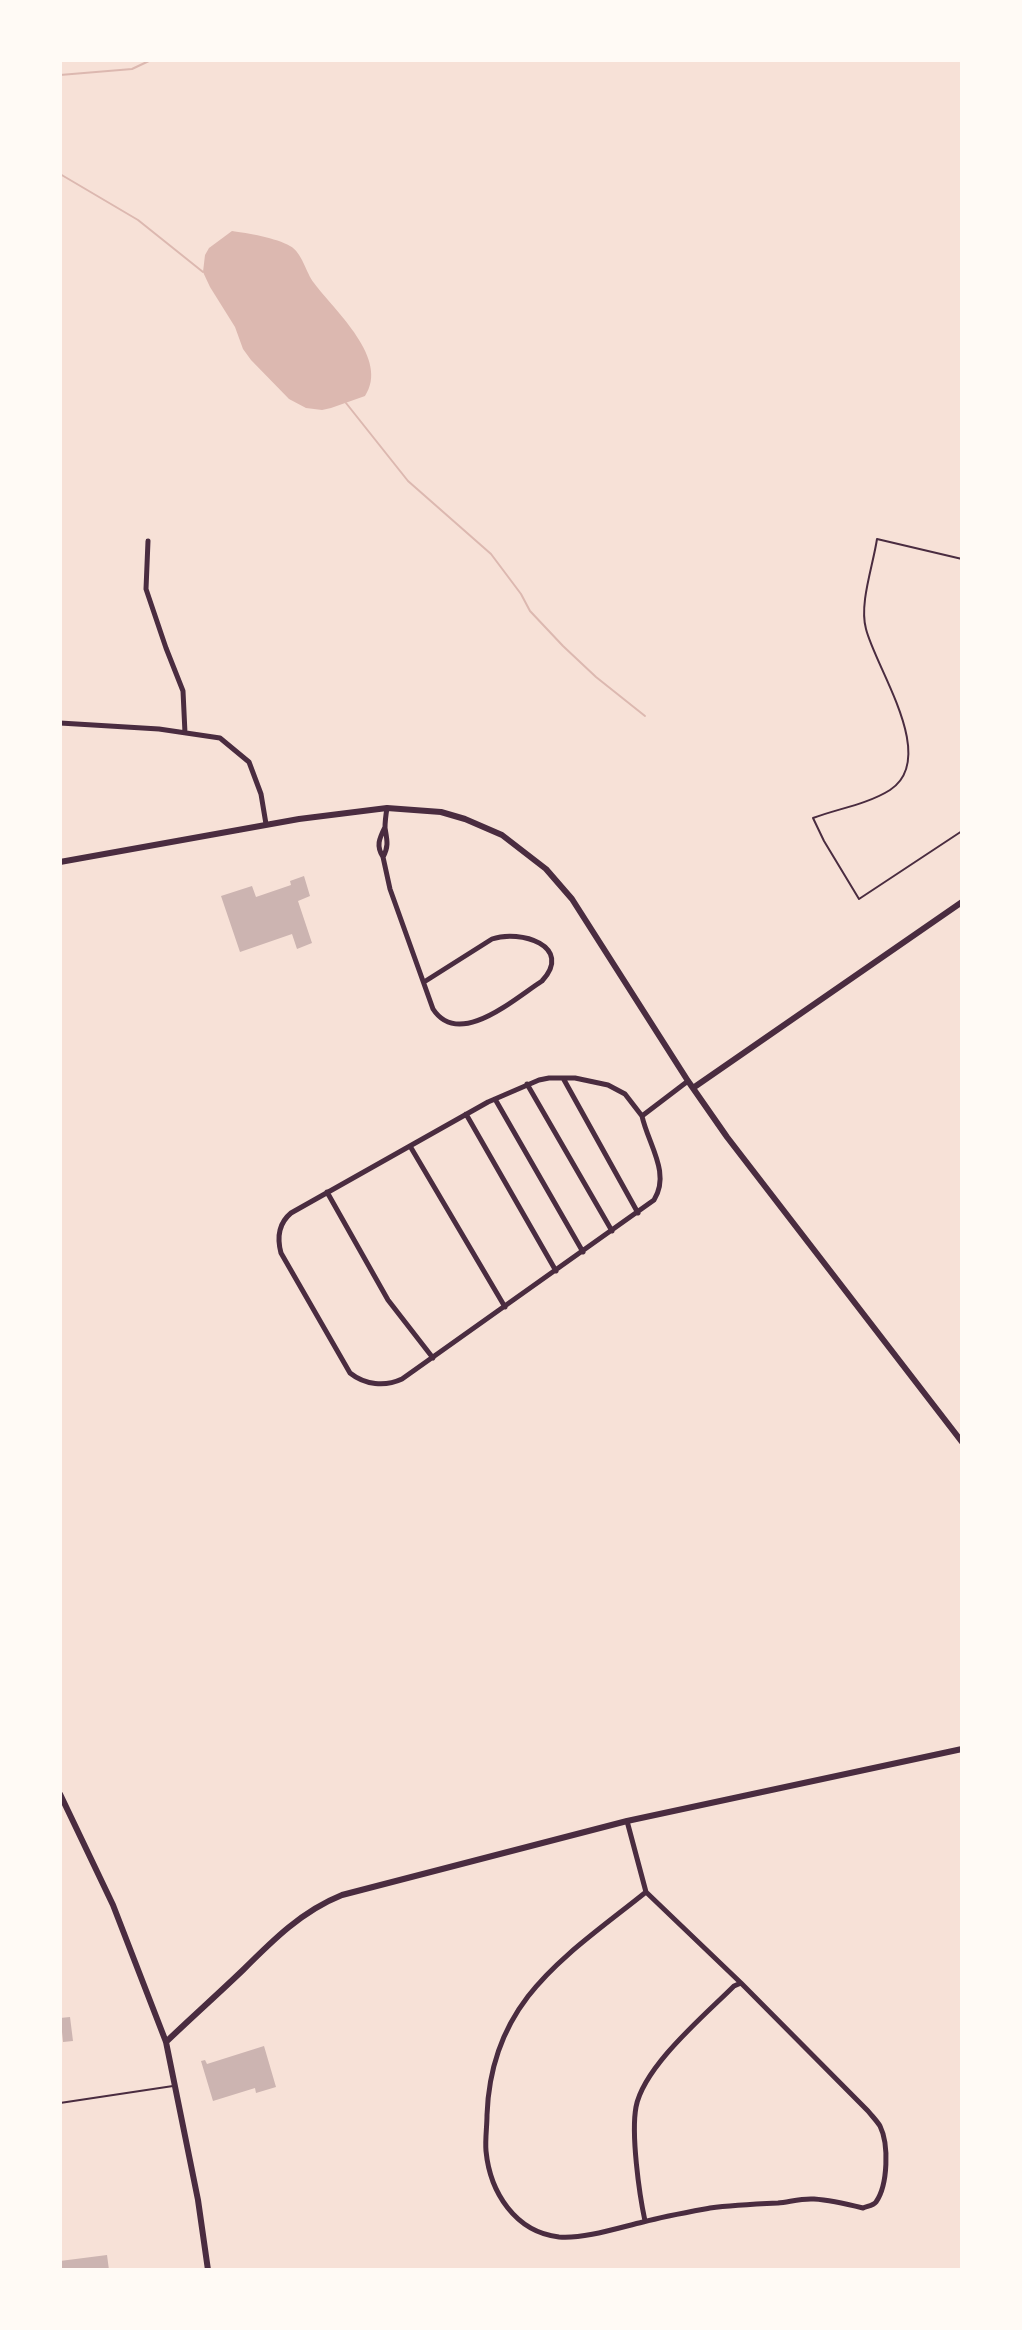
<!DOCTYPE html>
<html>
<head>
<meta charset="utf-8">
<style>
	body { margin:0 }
	#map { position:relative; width:1022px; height:2330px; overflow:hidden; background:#f7e1d7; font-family:Bitter,serif }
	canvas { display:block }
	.frame { position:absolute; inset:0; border:62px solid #fffaf5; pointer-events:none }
</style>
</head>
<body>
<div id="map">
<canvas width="1022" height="2330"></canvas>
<div class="frame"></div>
</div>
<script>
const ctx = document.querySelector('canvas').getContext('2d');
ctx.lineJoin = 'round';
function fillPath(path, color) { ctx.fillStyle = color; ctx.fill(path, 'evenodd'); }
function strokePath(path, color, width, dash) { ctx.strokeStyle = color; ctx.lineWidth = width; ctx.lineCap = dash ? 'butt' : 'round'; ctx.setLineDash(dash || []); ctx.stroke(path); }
fillPath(new Path2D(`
	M232,231C247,233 277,238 290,246C302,252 306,273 314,283C335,311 390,359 365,396L331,408L322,410L306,408L289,399L251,360L243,349L235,327L210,287L203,272L205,255L209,248Z`), '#dcb8b0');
strokePath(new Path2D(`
	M60,75L132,69L151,60
	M60,174L138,220L203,272
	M346,403L408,481L491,554L521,594L530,611L563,646L596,677L645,716`), '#dcb8b0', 2);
fillPath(new Path2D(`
	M304,876L310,896L298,901L312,943L297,949L292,934L240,952L221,896L252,886L256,897L291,885L290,881Z
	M70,2017L73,2041L63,2042L62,2032H60L62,2029L60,2018Z
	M264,2046L276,2087L256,2093L255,2088L213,2101L201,2061L205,2060L207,2064Z
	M107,2255L109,2270H60V2261Z`), '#ccb4b1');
strokePath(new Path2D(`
	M962,559L877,539C873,566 859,604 866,629C876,669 939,758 890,790C868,804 837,809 813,818L824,841L859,899L962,831
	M60,2103L173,2086`), '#4a2c40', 2);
strokePath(new Path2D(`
	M148,541L146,589L166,648L183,691L185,733
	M60,723L159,729L220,738L249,762L261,794L266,824
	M385,827C379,839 376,846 383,857C389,846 387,840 385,828C385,822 386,814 387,808
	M383,857L390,889L433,1009C459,1049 514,999 542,981C574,946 520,929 492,939L424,982
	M563,1078L638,1213
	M527,1084L612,1231
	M495,1099L583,1252
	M466,1114L556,1271
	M642,1116C648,1144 671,1173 654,1200L402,1379C385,1387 365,1385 350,1373L281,1253C277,1238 279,1223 291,1213L488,1102L539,1080L549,1078H575L608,1085L625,1094L642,1116L688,1081
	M410,1146L505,1307
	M327,1192L388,1300L433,1358
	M627,1821L646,1892C565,1957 491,2000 487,2115C487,2127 485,2139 486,2151C490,2192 515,2232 559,2237C584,2239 618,2228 643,2222C665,2216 688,2212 710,2208C732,2205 755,2204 778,2203C789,2202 802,2198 814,2199C830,2200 847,2204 863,2208C867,2206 873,2206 876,2202C888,2185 889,2144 880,2126C877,2121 872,2116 868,2111L741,1983L646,1892
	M645,2221C639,2193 631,2134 636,2107C644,2066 705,2015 734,1986L741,1983`), '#4a2c40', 5);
strokePath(new Path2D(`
	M60,862L299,819L387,808L441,812L465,819L502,835L546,869L572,899L688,1081L727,1137L962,1442
	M693,1088L962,902
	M60,1794L113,1905L166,2042L198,2200L208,2270
	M166,2042C191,2018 218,1994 243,1970C273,1940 302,1911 342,1895L627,1821L962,1749`), '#4a2c40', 6);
</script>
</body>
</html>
